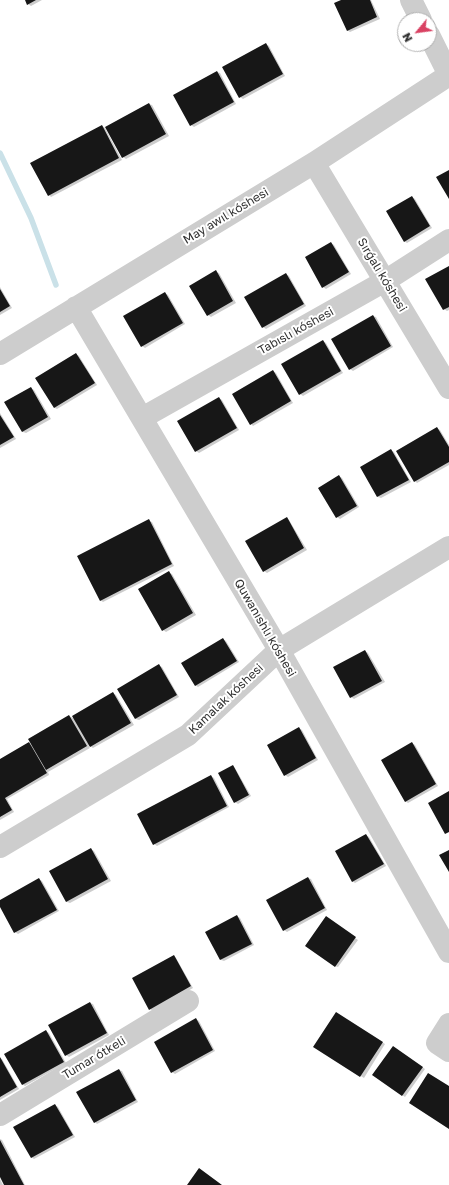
<!DOCTYPE html>
<html>
<head>
<meta charset="utf-8">
<style>
	body { margin:0 }
	#map { position:relative; width:449px; height:1185px; overflow:hidden; background:#fff; font-family:"Golos Text",sans-serif }
	canvas { display:block }
	.north { position:absolute; left:397px; top:12px; width:40px; height:40px; box-sizing:border-box; background:#fff; border:1px solid #acacac; border-radius:50%; rotate:241deg; font-size:11px; font-weight:700; line-height:16px; text-align:center; color:#303030 }
	.north::after { content:''; display:block; margin:auto; width:14px; height:18px; background:#d94162; clip-path:polygon(50% 0,100% 100%,50% 72%,0 100%) }
</style>
</head>
<body>
<div id="map">
<canvas width="449" height="1185"></canvas>
<div class="north">N</div>
</div>
<script>
const ctx = document.querySelector('canvas').getContext('2d');
ctx.lineJoin = 'round';
function fillPath(path, color) { ctx.fillStyle = color; ctx.fill(path, 'evenodd'); }
function strokePath(path, color, width, dash) { ctx.strokeStyle = color; ctx.lineWidth = width; ctx.lineCap = dash ? 'butt' : 'round'; ctx.setLineDash(dash || []); ctx.stroke(path); }
function drawText(font, color, halo, rows, align = 'center') {
  ctx.font = font + ' "Golos Text",sans-serif'; ctx.lineWidth = 4; ctx.setLineDash([]); ctx.textBaseline = 'middle'; ctx.strokeStyle = halo; ctx.fillStyle = color; for (const [text, x, y, turn = 0] of rows) {
    ctx.save(); ctx.translate(x, y); ctx.rotate((+turn || 0) * Math.PI / 180); ctx.textAlign = isNaN(turn) ? turn : align; if (halo) ctx.strokeText(text, 0, 0); ctx.fillText(text, 0, 0); ctx.restore();
  }
}
fillPath(new Path2D(`
	M26,0H42L31,6L28,4Z
	M344,0H371L380,19L350,32L347,30Z
	M266,44L269,46L285,76L243,99L240,97Z
	M217,72L220,73L236,104L194,127L191,125Z
	M149,104L152,105L169,136L126,159L123,157Z
	M102,126L105,128L122,160L51,197L49,195Z
	M412,197L415,199L432,228L407,243L404,241Z
	M331,243L334,245L351,274L326,289L323,287Z
	M449,267V310L447,311L444,309Z
	M216,272L219,273L236,303L211,317L208,315Z
	M286,274L289,276L306,306L266,329L263,327Z
	M0,287L12,308L0,315Z
	M165,293L168,295L185,324L145,348L142,346Z
	M373,316L376,317L393,347L353,371L350,369Z
	M323,341L326,343L343,373L303,396L300,394L283,365Z
	M76,354L79,356L97,385L57,409L55,408L37,378Z
	M273,371L276,373L293,403L253,426L251,424Z
	M31,388L34,390L51,419L26,433L23,432L6,402Z
	M219,398L222,400L239,430L199,453L196,451Z
	M0,413L16,439L0,448Z
	M437,428L440,430L449,445V465L417,483L415,481Z
	M391,450L394,452L411,482L381,498L378,497L362,467Z
	M339,476L342,478L359,507L340,519L337,517Z
	M287,518L289,520L307,550L267,573L264,571Z
	M149,521L152,522L174,566L103,602L100,600Z
	M169,573L172,574L196,615L166,632L163,630L140,590Z
	M223,639L226,641L239,662L198,687L195,685Z
	M365,651L368,653L385,682L354,699L351,697L334,668Z
	M159,666L162,667L179,697L139,720L136,719L119,689Z
	M113,693L116,695L134,725L93,748L88,745L90,748L48,772L49,775L7,799L14,812L0,820V760L29,744L33,746L69,716L75,719Z
	M299,728L302,730L318,760L288,777L285,775Z
	M412,743L415,745L438,786L408,803L405,801Z
	M233,766L235,768L251,796L238,804L235,802Z
	M211,776L214,778L229,807L157,846L154,844Z
	M366,835L369,837L386,866L355,883L352,881Z
	M91,849L94,851L111,881L70,903L67,902L51,872Z
	M308,878L311,879L327,910L287,932L284,930Z
	M39,879L42,881L59,911L18,934L15,932L0,905V901Z
	M237,916L240,918L254,945L224,961L221,960L206,932Z
	M329,919L358,940L338,967L335,966Z
	M174,956L176,958L193,988L153,1011L150,1009Z
	M90,1003L93,1004L109,1035L69,1057L66,1055Z
	M336,1013L385,1044L364,1078L315,1047Z
	M196,1019L199,1021L215,1051L175,1074L172,1072Z
	M46,1031L49,1033L66,1063L25,1086L22,1084Z
	M396,1049L425,1069L405,1097L374,1075Z
	M0,1058L2,1059L19,1089L0,1100Z
	M119,1070L122,1071L138,1102L97,1124L95,1122Z
	M55,1105L58,1107L75,1137L34,1159L31,1157Z
	M0,1139L2,1140L25,1185H5L0,1175Z
	M0,1179L3,1185H0Z`), '#0003');
strokePath(new Path2D(`
	M0,153L31,218L56,285`), '#cae1e8', 5.5);
fillPath(new Path2D(`
	M25,0H36L27,5Z
	M341,0H370L377,17L347,31L334,3Z
	M266,43L283,74L239,98L222,67Z
	M217,71L234,102L190,126L173,95Z
	M149,103L166,134L122,158L105,127Z
	M102,125L119,158L48,196L30,163Z
	M449,170V199L436,177Z
	M412,196L430,226L404,242L386,211Z
	M331,242L349,272L322,288L305,257Z
	M449,266V307L443,310L425,279Z
	M216,270L233,301L207,316L189,286Z
	M286,273L304,304L262,328L244,297Z
	M0,289L10,306L0,312Z
	M165,292L183,323L141,347L123,316Z
	M373,315L391,346L349,370L331,339Z
	M323,340L341,371L299,395L281,364Z
	M76,353L95,383L54,408L35,378Z
	M273,370L291,401L250,425L232,394Z
	M31,387L48,417L22,432L4,402Z
	M219,397L237,428L195,452L177,421Z
	M0,415L14,437L0,445Z
	M437,427L449,447V462L414,482L396,451Z
	M391,449L409,480L377,497L360,467Z
	M339,475L357,506L336,518L318,488Z
	M287,517L304,548L263,572L245,541Z
	M149,519L172,564L100,601L77,556Z
	M169,571L193,613L162,631L138,589Z
	M223,638L237,661L195,686L181,663Z
	M365,650L382,681L350,698L333,667Z
	M159,664L177,695L135,719L117,689Z
	M113,692L131,723L90,747L72,716Z
	M69,715L87,746L46,770L28,739Z
	M299,727L316,758L284,776L267,745Z
	M29,742L47,773L5,798L12,810L0,817V759Z
	M412,742L436,784L405,802L381,760Z
	M233,765L249,795L234,803L218,773Z
	M211,775L227,806L153,845L137,814Z
	M449,791V832L445,834L428,803Z
	M366,834L384,864L352,882L335,851Z
	M91,848L108,879L66,902L49,871Z
	M449,850V872L439,855Z
	M308,877L325,908L283,931L266,900Z
	M39,878L57,910L14,933L0,907V900Z
	M237,915L252,944L220,960L205,932Z
	M326,916L356,937L335,967L305,946Z
	M174,955L191,986L149,1010L132,978Z
	M90,1002L107,1033L65,1056L48,1025Z
	M336,1012L383,1042L360,1077L313,1047Z
	M196,1018L213,1050L171,1073L154,1042Z
	M46,1030L64,1062L22,1085L4,1054Z
	M393,1046L423,1067L402,1096L372,1075Z
	M0,1057L17,1087L0,1097Z
	M119,1069L136,1100L94,1123L76,1092Z
	M428,1073L449,1086V1129L409,1103Z
	M55,1104L73,1135L31,1158L13,1127Z
	M0,1140L24,1185H4L0,1177Z
	M199,1168L222,1185H187Z`), '#171717');
strokePath(new Path2D(`
	M411,0L421,20
	M429,35L449,75
	M314,163L449,388
	M76,307L279,650L449,952
	M0,354L314,163L449,75
	M142,418L385,281L449,240
	M0,847L188,735L279,650L449,547
	M449,1024L437,1043L449,1051
	M0,1115L188,1001`), '#cdcdcd', 22);
drawText('12px', '#303030', '#fff', [
	["May awıl kóshesi",226,216,-31],
	["Sırǵalı kóshesi",382,275,59],
	["Tabıslı kóshesi",296,331,-29],
	["Quwanıshlı kóshesi",265,628,60],
	["Kamalak kóshesi",226,699,-43],
	["Tumar ótkeli",94,1058,-31]
]);
</script>
</body>
</html>
